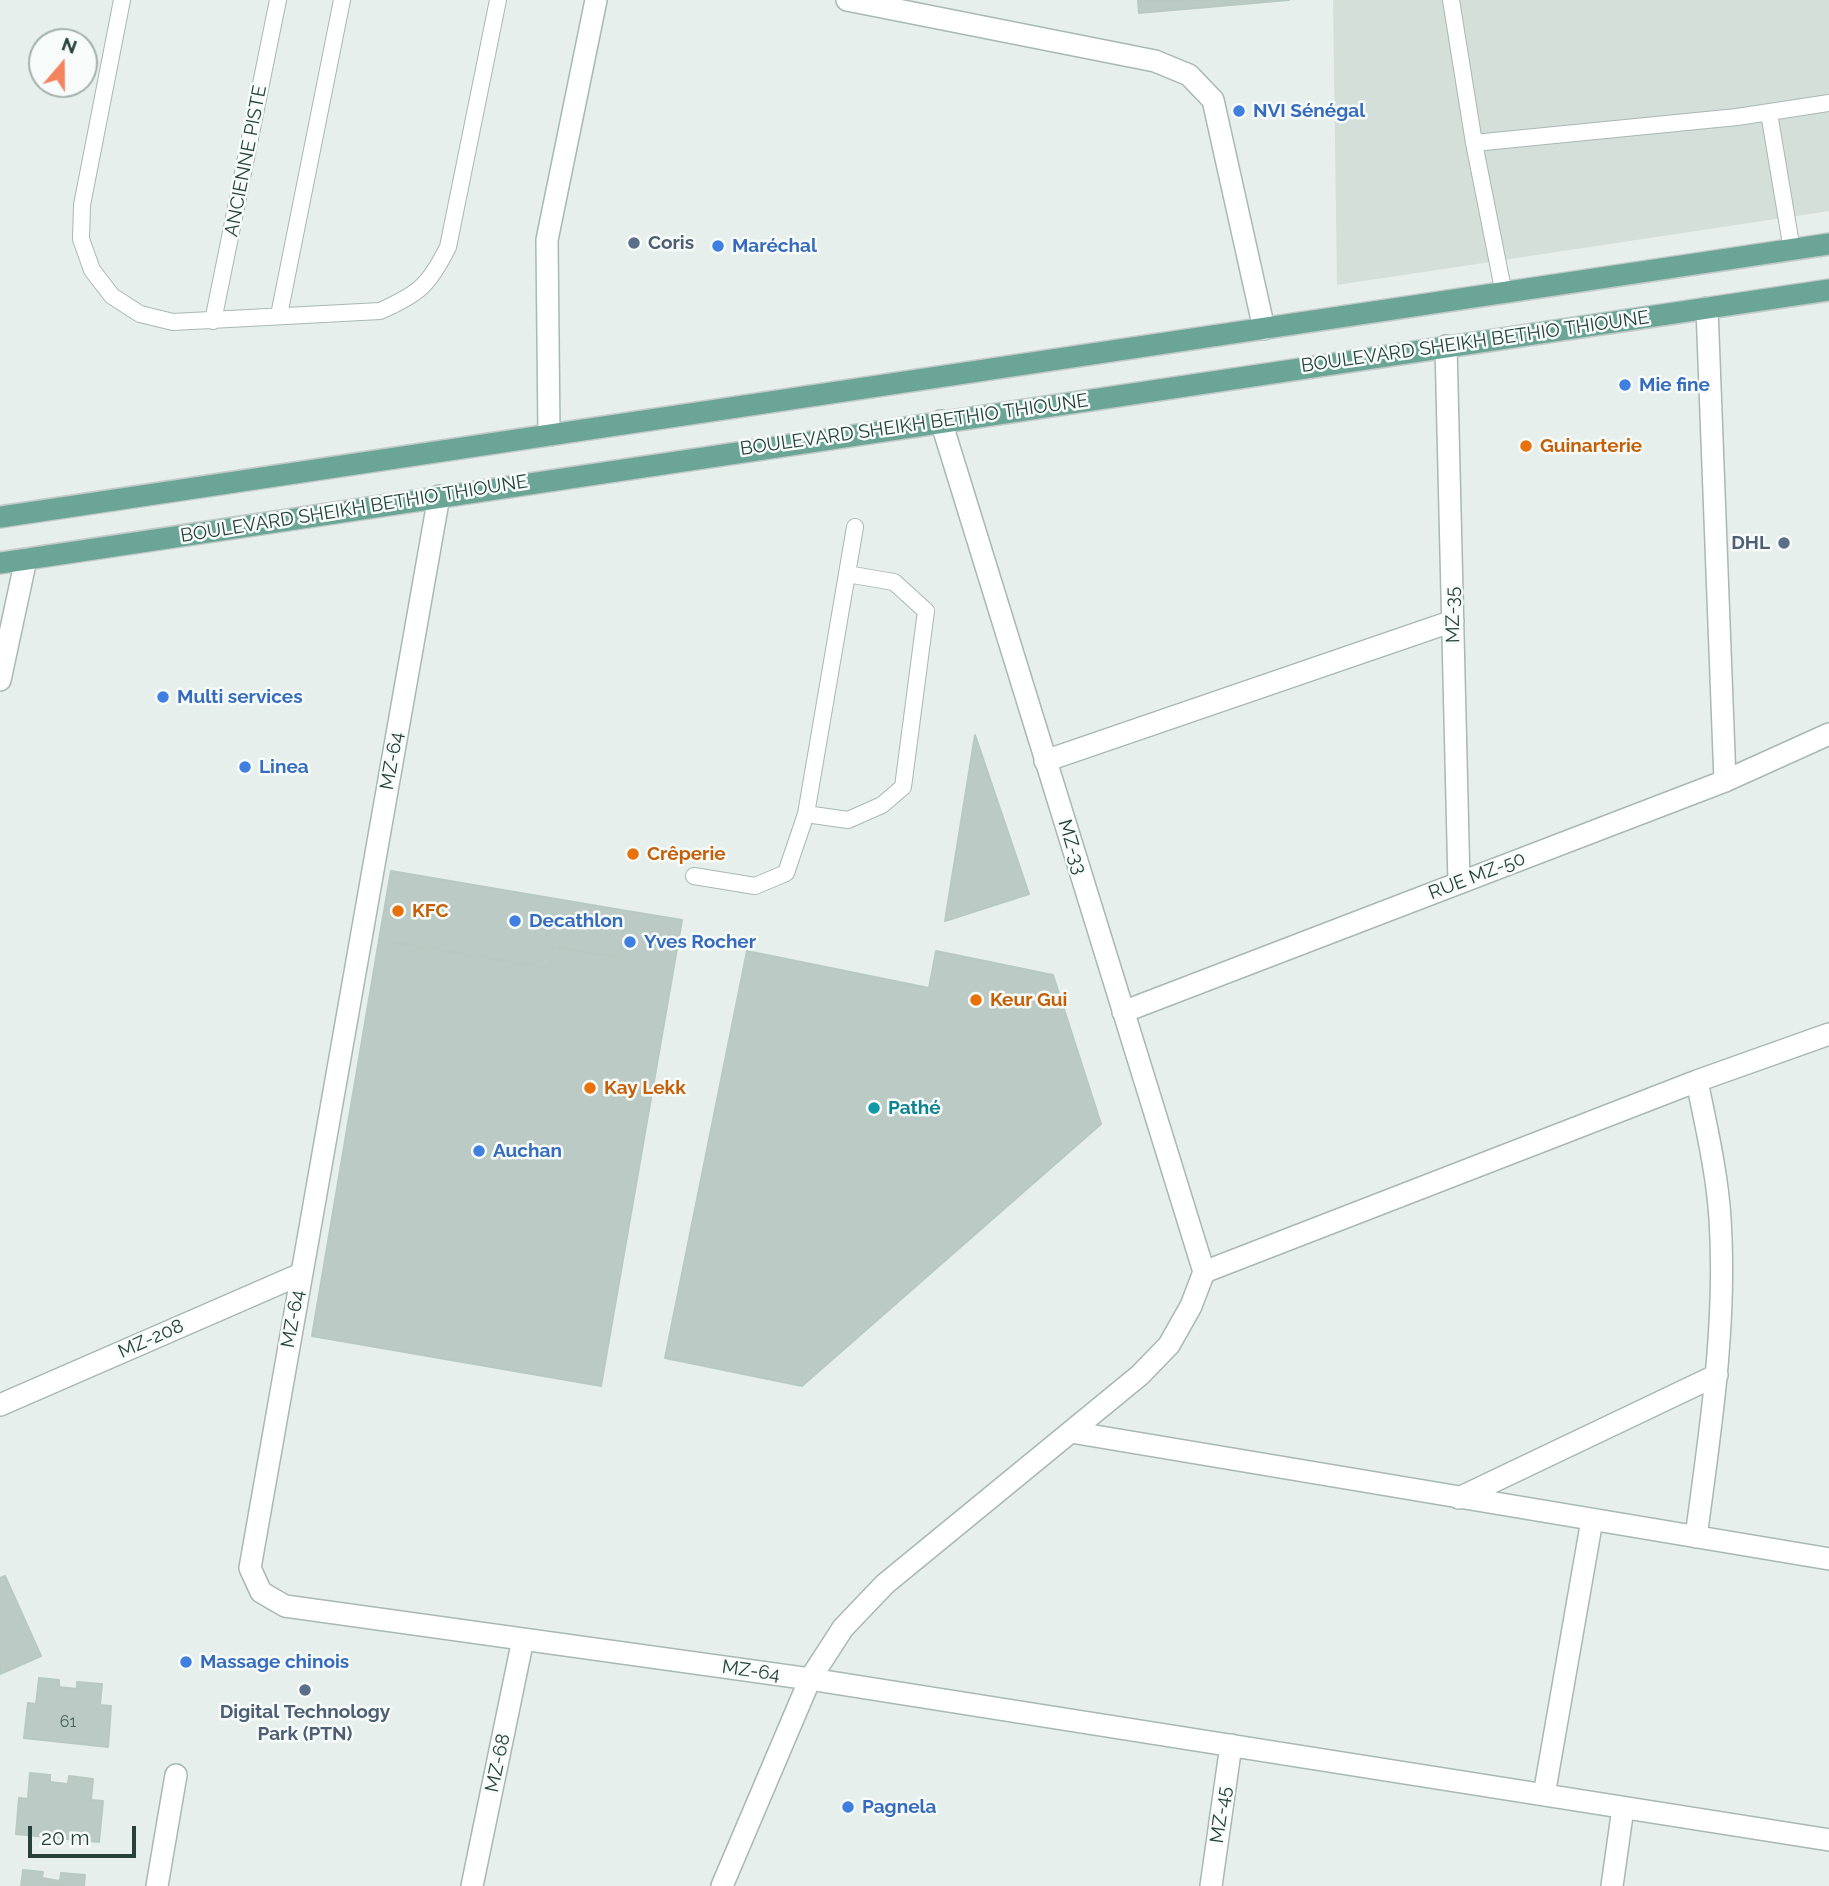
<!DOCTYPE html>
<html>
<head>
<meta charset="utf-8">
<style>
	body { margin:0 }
	#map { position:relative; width:1829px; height:1886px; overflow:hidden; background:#e6efeb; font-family:Raleway,sans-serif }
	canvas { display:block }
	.north { position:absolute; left:28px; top:28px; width:70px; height:70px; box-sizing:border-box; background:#f7fbf9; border:2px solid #a3b1ad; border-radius:50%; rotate:20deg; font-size:19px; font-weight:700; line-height:28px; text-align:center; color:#24423a }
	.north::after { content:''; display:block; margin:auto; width:24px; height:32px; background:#f4845f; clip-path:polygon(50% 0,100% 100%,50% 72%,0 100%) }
	.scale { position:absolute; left:28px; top:1826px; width:108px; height:32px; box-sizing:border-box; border:4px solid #24423a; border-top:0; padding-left:9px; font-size:21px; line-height:24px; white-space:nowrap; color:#24423a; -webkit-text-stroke:5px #f7fbf9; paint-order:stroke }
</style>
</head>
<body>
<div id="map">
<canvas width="1829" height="1886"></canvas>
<div class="north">N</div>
<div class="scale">20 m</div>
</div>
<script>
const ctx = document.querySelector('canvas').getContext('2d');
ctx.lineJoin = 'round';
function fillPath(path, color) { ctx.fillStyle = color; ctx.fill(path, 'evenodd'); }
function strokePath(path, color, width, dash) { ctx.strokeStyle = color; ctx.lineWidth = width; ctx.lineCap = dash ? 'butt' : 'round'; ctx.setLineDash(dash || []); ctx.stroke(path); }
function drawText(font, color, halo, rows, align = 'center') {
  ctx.font = font + ' Raleway,sans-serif'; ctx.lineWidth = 5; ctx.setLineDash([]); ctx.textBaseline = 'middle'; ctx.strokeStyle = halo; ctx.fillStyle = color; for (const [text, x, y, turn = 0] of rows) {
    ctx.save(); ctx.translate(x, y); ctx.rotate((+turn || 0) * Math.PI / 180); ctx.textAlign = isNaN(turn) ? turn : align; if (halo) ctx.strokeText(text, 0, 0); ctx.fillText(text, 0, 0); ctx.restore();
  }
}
fillPath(new Path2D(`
	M1333,0H1829V211L1337,285Z`), '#d4dfda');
const building = new Path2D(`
	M1138,0H1289L1139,13Z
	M975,735L1029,894L945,921Z
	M391,871L627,911L619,958L553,947L549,968L379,940Z
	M627,911L682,920L601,1386L312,1336L379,940L549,968L553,947L619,958Z
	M747,951L929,988L936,951L1053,975L1101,1124L802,1386L665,1358Z
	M5,1576L41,1656L0,1674V1578Z
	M39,1678L59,1680V1687L77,1689V1682L102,1684L100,1705L111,1706L108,1747L24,1738L28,1703L36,1704Z
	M30,1773L50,1775V1782L68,1784L69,1776L93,1779L91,1800L103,1801L99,1842L16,1834L19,1798L28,1799Z
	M23,1870L43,1872L42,1878L60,1881L61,1873L85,1875L84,1886H21Z`);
fillPath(building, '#bbcac4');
strokePath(building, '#b8c9c2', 2);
const lane = new Path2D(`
	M122,0L82,205L81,239L92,270L112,296L140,314L173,322L380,311C419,294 429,285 448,247L498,0
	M1451,0L1474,143L1504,294
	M1769,113L1792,250
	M1474,143L1737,117L1829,103
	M279,315L342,0
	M213,321L278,0
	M806,814L848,820L882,805L903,787L926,611L894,582L847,574
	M694,876L755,886L786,873L806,814L855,527`);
const street = new Path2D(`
	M847,0L1155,61L1189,75L1213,100L1264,329
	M1707,308L1725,781
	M1446,346L1459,883
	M941,421L1204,1272
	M439,496L250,1568L261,1592L285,1606L810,1679L1829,1840
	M0,680L26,559
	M1045,761L1453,621
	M1123,1012L1725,781L1829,734
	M0,1405L301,1274
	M1071,1432L1829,1559
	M1459,1498L1717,1375
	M1696,1537C1710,1432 1727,1325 1720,1218C1717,1172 1706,1126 1697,1081
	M1544,1795L1592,1520
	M157,1886L176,1775
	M472,1886L523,1639
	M722,1886L810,1679L843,1628L885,1584L1140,1375L1169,1345L1191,1306L1204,1272L1697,1081L1829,1034
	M1211,1886L1231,1745
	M1612,1886L1623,1808`);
const secondary = new Path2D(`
	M549,435L547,240L596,0`);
const primary = new Path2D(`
	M0,517L1829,244
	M0,563L1829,290`);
strokePath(lane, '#a8b8b2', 18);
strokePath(street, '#a8b8b2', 24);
strokePath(secondary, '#a4bbb3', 24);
strokePath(primary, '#c2cac8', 24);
strokePath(lane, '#fff', 16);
strokePath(street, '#fff', 21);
strokePath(secondary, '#fff', 21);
strokePath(primary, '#6aa596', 21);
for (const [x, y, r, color] of [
	[1239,111,7,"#3f7fe0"],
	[634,243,7,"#5c6f8a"],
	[718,246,7,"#3f7fe0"],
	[1625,385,7,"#3f7fe0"],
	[1526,446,7,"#e8710a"],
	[1784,543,7,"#5c6f8a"],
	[163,697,7,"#3f7fe0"],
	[245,767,7,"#3f7fe0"],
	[633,854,7,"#e8710a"],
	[398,911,7,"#e8710a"],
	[515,921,7,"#3f7fe0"],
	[630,942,7,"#3f7fe0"],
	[976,1000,7,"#e8710a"],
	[590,1088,7,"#e8710a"],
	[874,1108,7,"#0f9aa8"],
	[479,1151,7,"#3f7fe0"],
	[186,1662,7,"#3f7fe0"],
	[305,1690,7,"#5c6f8a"],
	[848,1807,7,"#3f7fe0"]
]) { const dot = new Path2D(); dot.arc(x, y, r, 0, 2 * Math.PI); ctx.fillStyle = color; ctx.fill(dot); strokePath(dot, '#f7fbf9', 2.5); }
drawText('16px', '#4a645c', null, [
	["61",68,1722]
]);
drawText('bold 19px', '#366cbe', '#f7fbf9', [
	["NVI Sénégal",1253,111],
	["Maréchal",732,246],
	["Mie fine",1639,385],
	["Multi services",177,697],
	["Linea",259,767],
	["Decathlon",529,921],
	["Yves Rocher",644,942],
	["Auchan",493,1151],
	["Massage chinois",200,1662],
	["Pagnela",862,1807]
], 'left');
drawText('19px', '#24423a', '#f7fbf9', [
	["ANCIENNE PISTE",246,161,-79],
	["BOULEVARD SHEIKH BETHIO THIOUNE",1475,342,-8],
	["BOULEVARD SHEIKH BETHIO THIOUNE",914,425,-8],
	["BOULEVARD SHEIKH BETHIO THIOUNE",354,509,-9],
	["MZ-35",1453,615,-91],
	["MZ-64",392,761,-80],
	["MZ-33",1072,847,73],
	["RUE MZ-50",1477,876,-21],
	["MZ-64",293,1319,-80],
	["MZ-208",151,1339,-24],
	["MZ-64",751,1671,8],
	["MZ-68",498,1763,-78],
	["MZ-45",1221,1815,-82]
]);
drawText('bold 19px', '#4e5e75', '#f7fbf9', [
	["Coris",648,243],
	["DHL",1770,543,"right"],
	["Digital Technology",305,1712,"center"],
	["Park (PTN)",305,1734,"center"]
], 'left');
drawText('bold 19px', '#c56008', '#f7fbf9', [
	["Guinarterie",1540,446],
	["Crêperie",647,854],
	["KFC",412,911],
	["Keur Gui",990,1000],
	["Kay Lekk",604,1088]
], 'left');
drawText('bold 19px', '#0d838f', '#f7fbf9', [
	["Pathé",888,1108]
], 'left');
</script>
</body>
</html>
